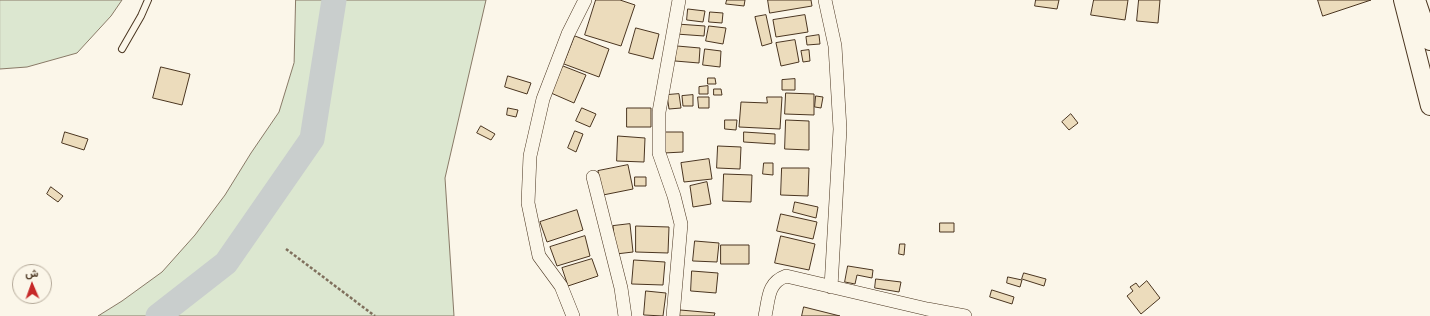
<!DOCTYPE html>
<html>
<head>
<meta charset="utf-8">
<style>
	body { margin:0 }
	#map { position:relative; width:1430px; height:316px; overflow:hidden; background:#fbf6e9; font-family:Manrope,Vazirmatn,sans-serif }
	canvas { display:block }
	.north { position:absolute; left:12px; top:264px; width:40px; height:40px; box-sizing:border-box; background:#fbf6e9; border:1px solid #b4a999; border-radius:50%; rotate:358deg; font-size:11px; font-weight:700; line-height:16px; text-align:center; color:#4a3520 }
	.north::after { content:''; display:block; margin:auto; width:14px; height:18px; background:#c62828; clip-path:polygon(50% 0,100% 100%,50% 72%,0 100%) }
</style>
</head>
<body>
<div id="map">
<canvas width="1430" height="316"></canvas>
<div class="north">ش</div>
</div>
<script>
const ctx = document.querySelector('canvas').getContext('2d');
ctx.lineJoin = 'round';
function fillPath(path, color) { ctx.fillStyle = color; ctx.fill(path, 'evenodd'); }
function strokePath(path, color, width, dash) { ctx.strokeStyle = color; ctx.lineWidth = width; ctx.lineCap = dash ? 'butt' : 'round'; ctx.setLineDash(dash || []); ctx.stroke(path); }
const green = new Path2D(`
	M0,0H122L111,16L77,53L27,67L0,69Z
	M296,0H486L445,178L454,316H98L122,301L162,272L195,235L225,195L251,153L279,112L294,63Z`);
fillPath(green, '#dce7d0');
strokePath(green, '#887966', 1);
strokePath(new Path2D(`
	M158,316L226,263L312,139L334,0`), '#c9cecd', 25);
const building = new Path2D(`
	M596,0H620L635,5L621,46L585,35Z
	M727,0H745L744,6L726,4Z
	M768,0H811L812,6L770,13Z
	M1036,0H1059L1057,9L1035,6Z
	M1094,0H1128L1125,20L1091,15Z
	M1139,0H1160L1158,23L1137,21Z
	M1318,0H1371L1323,16Z
	M688,9L705,11L703,22L687,20Z
	M710,12L723,13L722,23L709,22Z
	M766,15L772,43L762,46L755,17Z
	M805,15L808,32L776,37L773,20Z
	M677,24L705,26L704,36L676,34Z
	M709,26L726,28L723,44L706,41Z
	M636,28L659,34L653,59L629,53Z
	M819,35L820,44L807,45L806,37Z
	M575,36L609,49L599,77L564,64Z
	M795,40L799,62L781,66L776,43Z
	M677,46L700,48L699,63L675,61Z
	M705,49L721,51L720,67L703,65Z
	M809,50L810,61L803,62L801,51Z
	M563,66L586,75L574,103L551,93Z
	M161,67L190,74L182,105L153,98Z
	M508,76L531,83L527,94L505,87Z
	M708,78H715L716,84H708Z
	M795,79V90H782V80Z
	M708,86V94H699V87Z
	M714,89H721L722,95H714Z
	M786,93L814,94V115L785,114Z
	M679,94L681,108L669,109L667,95Z
	M693,95V106H683L682,96Z
	M816,96L823,97L821,108L815,107Z
	M698,97H709V108H699Z
	M767,97H782L780,129L739,127L741,102L767,103Z
	M508,108L518,110L516,117L507,115Z
	M582,108L596,114L590,127L576,121Z
	M627,108H651V127H627Z
	M1071,114L1078,123L1069,130L1062,122Z
	M725,120H737L736,130L725,129Z
	M786,120L809,121V150L785,149Z
	M481,126L495,134L491,140L477,133Z
	M575,131L583,134L576,152L568,148Z
	M65,132L88,139L84,150L62,143Z
	M663,132H683V152L664,153Z
	M744,132L775,134V144L744,142Z
	M618,136L645,138L644,162L617,161Z
	M718,146L741,147L740,169L717,168Z
	M709,159L712,179L684,182L681,163Z
	M764,163H773V175L763,174Z
	M628,165L633,189L603,195L598,171Z
	M782,168H809L808,196L781,195Z
	M724,174L752,175L751,202L723,201Z
	M635,177H646V186H635Z
	M707,182L711,204L693,207L690,186Z
	M51,187L63,196L58,202L47,194Z
	M795,202L818,207L816,218L793,212Z
	M577,210L583,230L547,242L540,222Z
	M781,214L817,222L813,239L777,231Z
	M940,223H954V232H940Z
	M630,224L633,252L616,254L613,226Z
	M636,226L669,227L668,253L636,252Z
	M585,236L590,256L557,266L550,247Z
	M781,236L815,244L809,270L775,263Z
	M695,241L719,243L717,262L693,261Z
	M900,244H905L904,255L899,254Z
	M721,245H749V264H721Z
	M592,259L598,276L568,286L562,268Z
	M634,260L665,262L663,285L632,284Z
	M848,266L873,270L872,278L857,275L855,284L845,282Z
	M692,271L718,273L716,293L691,291Z
	M1024,273L1046,279L1044,286L1022,279Z
	M1008,277L1022,280L1020,287L1007,283Z
	M876,279L901,282L899,292L875,288Z
	M1147,281L1160,298L1141,314L1127,296L1133,291L1130,287L1136,283L1139,287Z
	M992,290L1014,297L1012,304L990,297Z
	M646,291L666,293L663,316L644,315Z
	M804,307L840,316H802Z
	M680,310L715,313L714,316H680Z`);
fillPath(building, '#ecdcbc');
strokePath(building, '#4a3520', 1);
const lane = new Path2D(`
	M122,49L141,16L148,0`);
const street = new Path2D(`
	M825,0L835,46L840,129L831,287
	M593,177L621,288L625,316
	M573,316L561,286L539,256L528,203L530,156L543,99L568,34L585,0
	M673,316L681,224L674,196L659,153V112L679,0
	M765,316C769,299 767,283 786,276L927,309L965,316`);
const secondary = new Path2D(`
	M1403,0L1430,106
	M1416,0L1430,41`);
strokePath(lane, '#4a3520', 8);
strokePath(street, '#4a3520', 14);
strokePath(secondary, '#4a3520', 20);
strokePath(new Path2D(`
	M286,249L375,316`), '#7f6f5c', 2.5, [3, 2]);
strokePath(lane, '#fbf6e9', 6);
strokePath(street, '#fbf6e9', 13);
strokePath(secondary, '#fbf6e9', 18);
</script>
</body>
</html>
